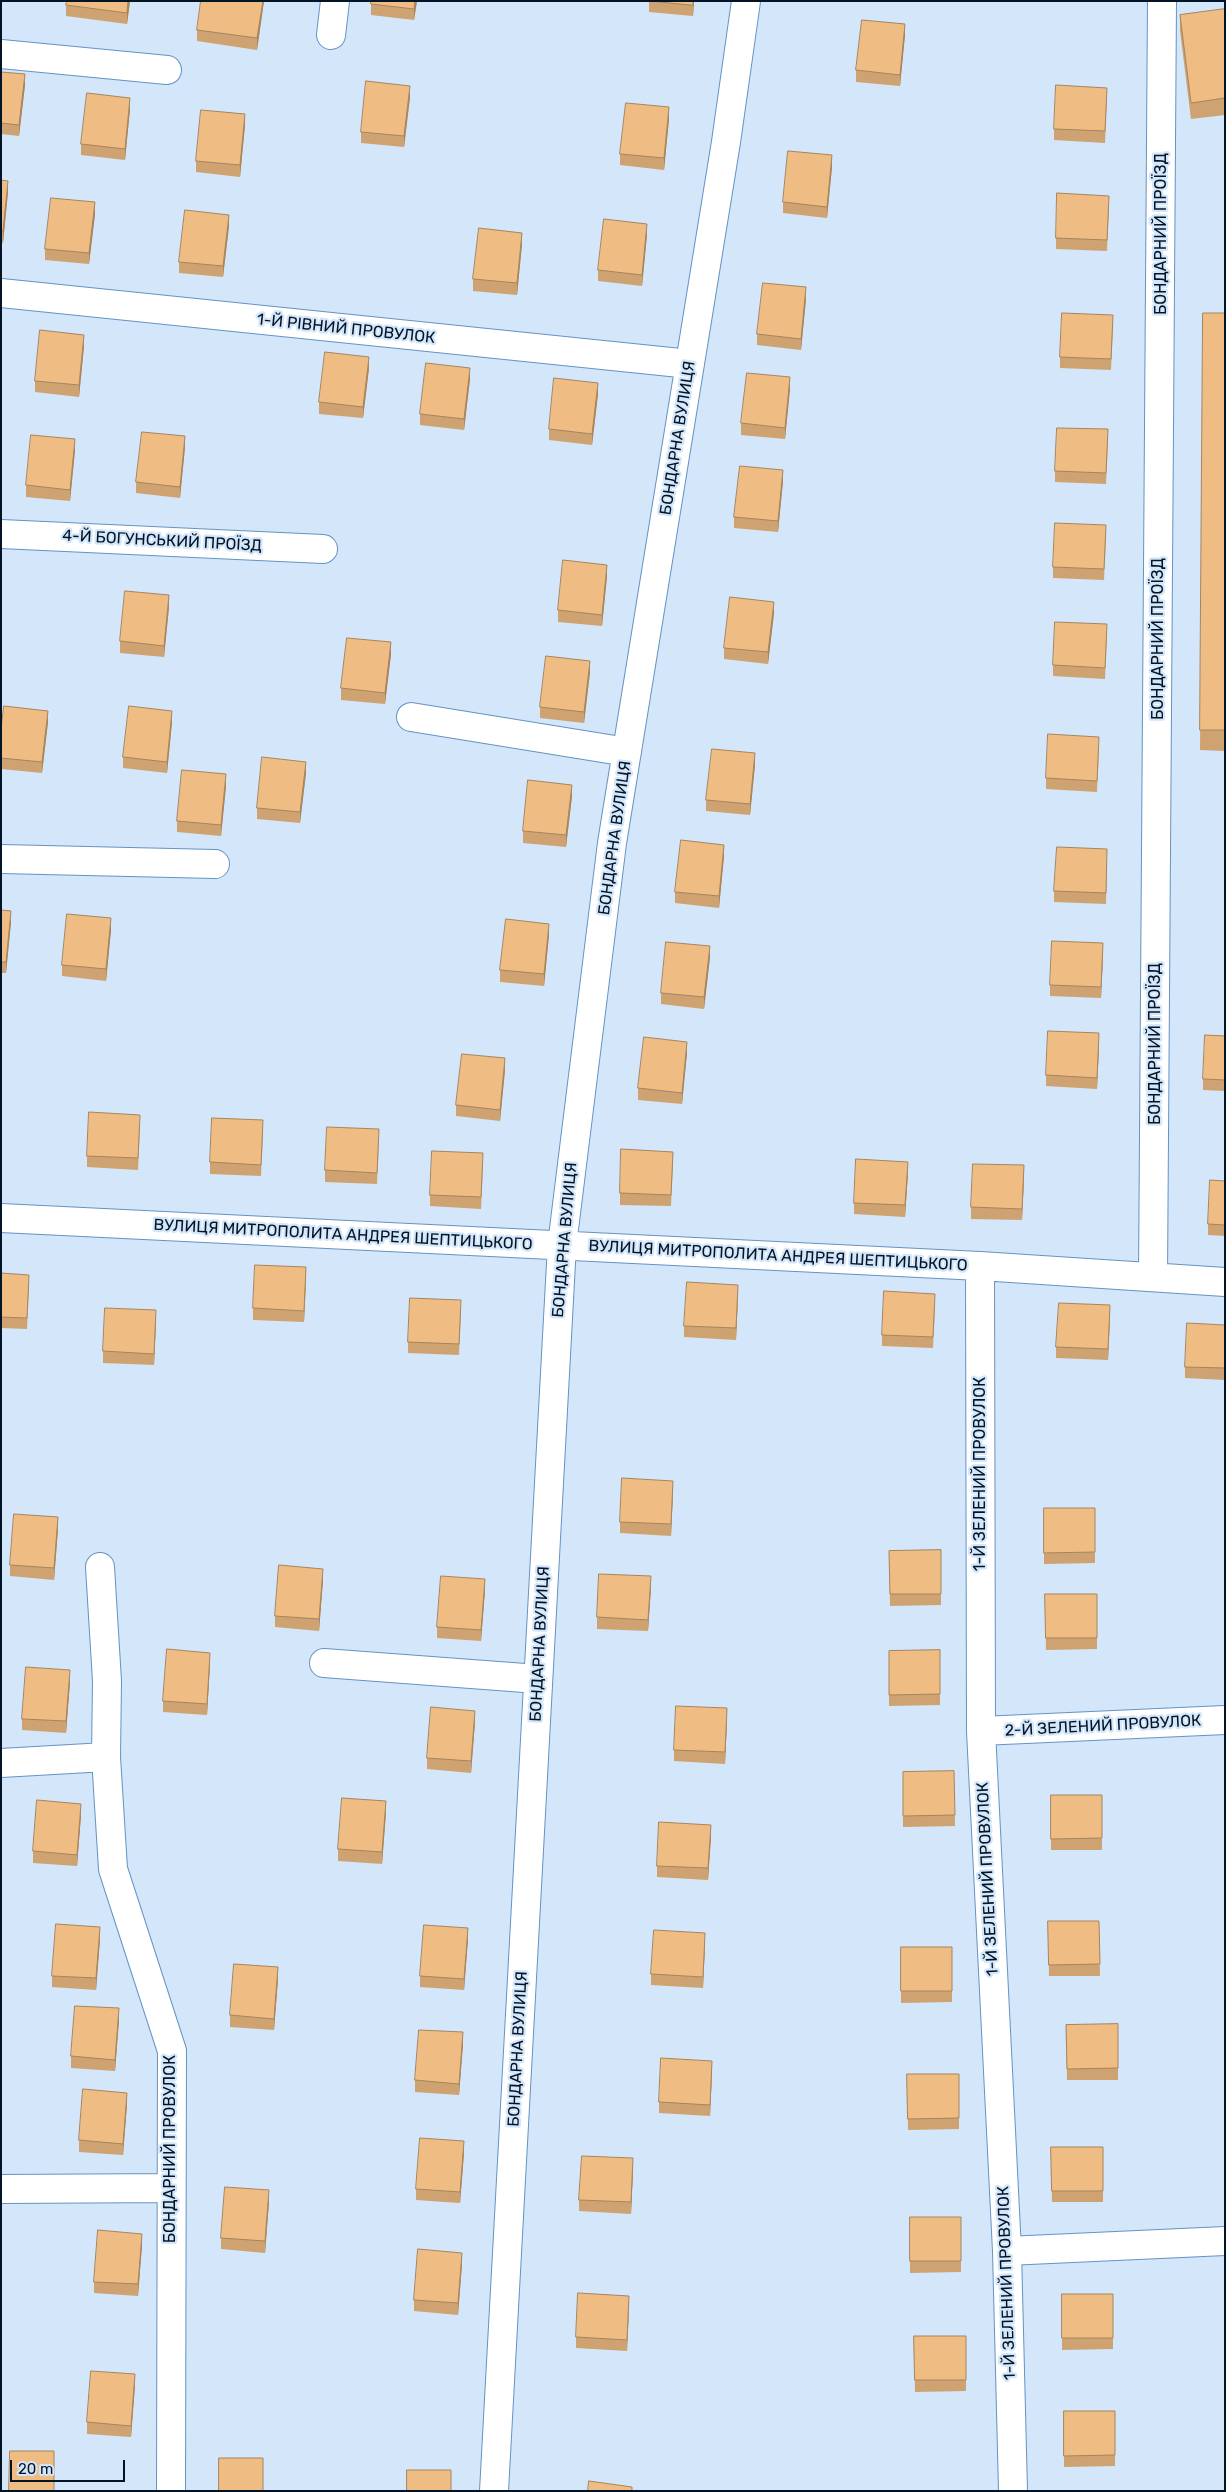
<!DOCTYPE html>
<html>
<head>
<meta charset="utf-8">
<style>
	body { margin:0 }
	#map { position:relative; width:1226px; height:2492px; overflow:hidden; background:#d3e6fa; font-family:Rubik,sans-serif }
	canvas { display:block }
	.frame { position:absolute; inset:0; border:2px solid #031426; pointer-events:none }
	.scale { position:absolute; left:10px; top:2460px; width:115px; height:22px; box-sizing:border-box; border:2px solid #031426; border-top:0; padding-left:6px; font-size:15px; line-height:18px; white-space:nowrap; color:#031426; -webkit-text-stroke:4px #d3e6fa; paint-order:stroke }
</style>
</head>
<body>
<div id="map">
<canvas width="1226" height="2492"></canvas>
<div class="frame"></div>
<div class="scale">20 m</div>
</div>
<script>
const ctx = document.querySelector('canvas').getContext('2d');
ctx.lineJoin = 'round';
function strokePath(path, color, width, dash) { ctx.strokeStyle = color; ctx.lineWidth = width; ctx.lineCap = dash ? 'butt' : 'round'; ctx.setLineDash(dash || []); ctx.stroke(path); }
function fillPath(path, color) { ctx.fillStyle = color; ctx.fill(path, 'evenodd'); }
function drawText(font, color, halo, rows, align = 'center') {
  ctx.font = font + ' Rubik,sans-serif'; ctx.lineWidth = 4.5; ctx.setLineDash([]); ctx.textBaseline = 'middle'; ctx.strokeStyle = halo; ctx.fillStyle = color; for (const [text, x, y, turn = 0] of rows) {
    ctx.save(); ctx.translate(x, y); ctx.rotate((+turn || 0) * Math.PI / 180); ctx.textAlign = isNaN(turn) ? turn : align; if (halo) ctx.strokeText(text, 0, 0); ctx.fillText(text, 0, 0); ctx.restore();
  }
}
const minor = new Path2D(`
	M331,35L335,1
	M1,54L167,70
	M1,293L690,364
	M1,534L323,549
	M411,717L627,752
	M1,859L215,864
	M1,1218L980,1266L1225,1282
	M980,1266L981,1731L1007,2251L1013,2491
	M1153,1277L1162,1
	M100,1567L107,1681L106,1757L113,1869L172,2051L171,2491
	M324,1663L538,1679
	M981,1731L1225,1720
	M1,1763L106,1757
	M1,2189L171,2188
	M1007,2251L1225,2241
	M494,2491L562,1245L612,843L726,142L746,1`);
strokePath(minor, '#6593c2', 30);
strokePath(minor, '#fff', 28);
fillPath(new Path2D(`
	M130,1L127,24L66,16V5Z
	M264,1L257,50L197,41V30Z
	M371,1H417L414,20L371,15Z
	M649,1H694L693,16L649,12Z
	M1225,9V115L1191,119L1180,31V15Z
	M905,35L900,86L856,82V70Z
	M1,72L25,85L19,136L1,134Z
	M410,97L404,147L361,143V132Z
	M1107,99L1105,143L1054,140V129Z
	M130,109L125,160L81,155V144Z
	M669,119L664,170L620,165V154Z
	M245,125L240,177L196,172V161Z
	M832,167L827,218L783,213V202Z
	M1,180L8,192L3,243L1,242Z
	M1109,207L1107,251L1056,249V238Z
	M95,214L89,264L45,260V249Z
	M229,226L223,277L179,273V262Z
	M647,235L642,286L598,281V270Z
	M522,244L517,295L473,291V279Z
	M806,299L801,350L757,345V334Z
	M1203,313H1225V751L1200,750Z
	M1113,327L1111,370L1060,368V357Z
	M84,346L79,397L35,392V381Z
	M369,368L363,418L319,414V402Z
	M470,379L464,430L420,425V414Z
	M790,389L785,439L741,435V423Z
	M598,394L592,445L549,440V429Z
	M1108,441L1106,484L1055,482V471Z
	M185,447L180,498L136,493V482Z
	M75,450L70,501L26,497V485Z
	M783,481L778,532L734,528V517Z
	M1106,536L1104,580L1053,578V567Z
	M607,576L602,626L558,622V610Z
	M169,607L164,657L120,653V641Z
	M774,613L768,664L724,659V648Z
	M1107,635L1105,679L1053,676V665Z
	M391,654L385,704L341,700V688Z
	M590,672L584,723L540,718V707Z
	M48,722L42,773L1,769V730Z
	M172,722L167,773L123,768V757Z
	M1099,748L1097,792L1046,789V778Z
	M755,765L750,815L706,811V800Z
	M306,773L300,823L257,819V808Z
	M226,786L221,836L177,832V821Z
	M572,796L566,847L523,843V831Z
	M724,856L719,908L675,903V892Z
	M1107,860L1106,904L1054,902V891Z
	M1,910L11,922L6,973H1Z
	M111,930L106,981L62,976V965Z
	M549,935L544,986L500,982V970Z
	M1103,955L1101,998L1050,996V985Z
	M710,957L704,1009L661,1004V993Z
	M1225,1036V1091L1203,1090V1079Z
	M1099,1045L1097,1089L1046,1086V1075Z
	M687,1053L682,1104L638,1100V1088Z
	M505,1070L500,1121L456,1116V1105Z
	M140,1126L138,1170L87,1167V1156Z
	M263,1132L261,1176L210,1174V1162Z
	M379,1140L377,1184L325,1182V1170Z
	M673,1163L671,1206L620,1205V1193Z
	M483,1164L481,1209L430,1206V1195Z
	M908,1173L905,1217L854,1214V1203Z
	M1024,1177L1022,1220L971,1219V1207Z
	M1225,1181V1236L1208,1235V1224Z
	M1,1273L29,1286L27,1329L1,1328Z
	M306,1278L304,1322L253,1320V1308Z
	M738,1296L736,1340L684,1337V1326Z
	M935,1305L933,1348L882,1346V1335Z
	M461,1312L459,1355L408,1353V1342Z
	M1110,1316L1108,1360L1056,1358V1347Z
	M156,1321L154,1365L103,1363V1351Z
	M1225,1325V1380L1185,1378V1367Z
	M673,1492L671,1536L620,1533V1522Z
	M1044,1508H1095V1563L1044,1564Z
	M58,1529L54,1580L10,1576V1565Z
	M941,1550V1605L890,1606L889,1551Z
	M323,1580L319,1631L275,1627V1616Z
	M651,1587L648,1631L597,1629V1617Z
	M485,1590L481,1641L437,1638V1627Z
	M1045,1594H1097V1649L1046,1650Z
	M940,1650V1705L889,1706V1651Z
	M210,1664L207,1715L163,1712V1701Z
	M70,1682L66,1733L22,1730V1719Z
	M727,1720L725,1764L674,1761V1750Z
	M475,1722L471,1773L427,1769V1758Z
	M954,1771L955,1826L903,1827V1772Z
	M1051,1795H1102V1850H1051Z
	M386,1812L382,1864L338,1861V1849Z
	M81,1815L77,1866L33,1863V1851Z
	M711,1836L708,1880L657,1877V1866Z
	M1048,1921H1099L1100,1976H1049Z
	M100,1939L96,1990L52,1987V1976Z
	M468,1939L464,1990L420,1987V1976Z
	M705,1944L703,1988L651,1985V1974Z
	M901,1947H952V2002L901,2003Z
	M278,1979L274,2030L230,2027V2015Z
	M119,2020L115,2071L71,2068V2056Z
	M1118,2024V2080H1067L1066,2025Z
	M463,2044L459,2095L415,2092V2080Z
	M712,2072L710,2116L659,2113V2102Z
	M907,2074H959V2129L908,2130Z
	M127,2104L123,2155L79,2152V2140Z
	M1051,2147H1103V2202H1052Z
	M464,2153L460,2203L416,2200V2189Z
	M633,2170L631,2214L579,2211V2200Z
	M269,2202L265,2253L221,2249V2238Z
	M910,2217H961V2272L910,2273Z
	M142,2245L138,2296L94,2293V2282Z
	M462,2264L458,2315L414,2311V2300Z
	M1062,2294H1113V2349L1062,2350Z
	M629,2307L627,2351L576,2348V2337Z
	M914,2336H966V2391L915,2392Z
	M135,2385L131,2437L87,2434V2422Z
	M1064,2411H1115V2466L1064,2467Z`), '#cea371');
fillPath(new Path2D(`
	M128,1H130L127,24V13Z
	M263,1H264L257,50V38Z
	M415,1H417L414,20V9Z
	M693,1H694L693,16Z
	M905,24V35L900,86V75Z
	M25,74V85L19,136V125Z
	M410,86V97L404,147V136Z
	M130,98V109L125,160V149Z
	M669,107V119L664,170V158Z
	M245,114V125L240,177V165Z
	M832,155V167L827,218V207Z
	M8,181V192L3,243V231Z
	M95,202V214L89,264V253Z
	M229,215V226L223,277V266Z
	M647,224V235L642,286V275Z
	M522,233V244L517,295V283Z
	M806,287V299L801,350V339Z
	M84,335V346L79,397V385Z
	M369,357V368L363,418V407Z
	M470,368V379L464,430V419Z
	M790,377V389L785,439V428Z
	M598,383V394L592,445V434Z
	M185,436V447L180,498V487Z
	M75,439V450L70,501V490Z
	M783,470V481L778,532V521Z
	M607,565V576L602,626V615Z
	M169,595V607L164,657V646Z
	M774,602V613L768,664V652Z
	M391,642V654L385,704V693Z
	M590,661V672L584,723V712Z
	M48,711V722L42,773V762Z
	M172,711V722L167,773V762Z
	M755,753V765L750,815V804Z
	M306,762V773L300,823V812Z
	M226,774V786L221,836V825Z
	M572,785V796L566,847V835Z
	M724,845V856L719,908V896Z
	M11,911V922L6,973V962Z
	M111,918V930L106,981V969Z
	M549,924V935L544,986V974Z
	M1103,943V955L1101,998V987Z
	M710,946V957L704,1009V997Z
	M1099,1033V1045L1097,1089V1078Z
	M687,1042V1053L682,1104V1093Z
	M505,1058V1070L500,1121V1110Z
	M908,1162V1173L905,1217V1205Z
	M1024,1165V1177L1022,1220V1209Z
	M306,1267V1278L304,1322V1311Z
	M738,1285V1296L736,1340V1328Z
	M1110,1305V1316L1108,1360V1349Z
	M156,1310V1321L154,1365V1354Z
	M673,1481V1492L671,1536V1524Z
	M58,1517V1529L54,1580V1568Z
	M323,1569V1580L319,1631V1619Z
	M651,1576V1587L648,1631V1620Z
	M485,1579V1590L481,1641V1630Z
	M210,1653V1664L207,1715V1704Z
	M70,1670V1682L66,1733V1721Z
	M727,1708V1720L725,1764V1752Z
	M475,1711V1722L471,1773V1761Z
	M386,1801V1812L382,1864V1852Z
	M81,1804V1815L77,1866V1855Z
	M711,1825V1836L708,1880V1868Z
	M100,1927V1939L96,1990V1978Z
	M468,1928V1939L464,1990V1979Z
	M705,1933V1944L703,1988V1977Z
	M278,1967V1979L274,2030V2019Z
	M119,2008V2020L115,2071V2060Z
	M463,2032V2044L459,2095V2084Z
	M712,2061V2072L710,2116V2105Z
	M127,2093V2104L123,2155V2144Z
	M464,2141V2153L460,2203V2192Z
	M633,2158V2170L631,2214V2202Z
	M269,2190V2202L265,2253V2241Z
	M142,2234V2245L138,2296V2284Z
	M462,2253V2264L458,2315V2303Z
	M629,2296V2307L627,2351V2340Z
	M135,2374V2385L131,2437V2426Z`), '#a7845c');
const building = new Path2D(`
	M67,1H128L127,13L66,5Z
	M201,1H263L257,38L197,30Z
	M371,1H415L414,9L371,4Z
	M651,1H693V5Z
	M1225,9V98L1191,103L1180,15Z
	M862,20L905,24L900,75L856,70Z
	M1,72L25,74L19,125L1,123Z
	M366,81L410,86L404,136L361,132Z
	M1056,85L1107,88L1105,131L1054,129Z
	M87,93L130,98L125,149L81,144Z
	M626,103L669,107L664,158L620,154Z
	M201,110L245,114L240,165L196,161Z
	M788,151L832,155L827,207L783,202Z
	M1,180L8,181L3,231H1Z
	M1057,193L1109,196L1107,240L1056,238Z
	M51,198L95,202L89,253L45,249Z
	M185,210L229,215L223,266L179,262Z
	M604,219L647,224L642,275L598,270Z
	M479,228L522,233L517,283L473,279Z
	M763,283L806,287L801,339L757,334Z
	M1062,313L1113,315L1111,359L1060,357Z
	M1203,313H1225V730H1200Z
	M40,330L84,335L79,385L35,381Z
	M325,352L369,357L363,407L319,402Z
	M426,363L470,368L464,419L420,414Z
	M747,373L790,377L785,428L741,423Z
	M554,378L598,383L592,434L549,429Z
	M1057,428L1108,429L1106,473L1055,471Z
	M142,432L185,436L180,487L136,482Z
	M31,435L75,439L70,490L26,485Z
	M740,466L783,470L778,521L734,517Z
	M1055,523L1106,525L1104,569L1053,567Z
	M563,560L607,565L602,615L558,610Z
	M125,591L169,595L164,646L120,641Z
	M730,597L774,602L768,652L724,648Z
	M1055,622L1107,624L1105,668L1053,665Z
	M347,638L391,642L385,693L341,688Z
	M546,656L590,661L584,712L540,707Z
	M4,706L48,711L42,762L1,758V730Z
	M129,706L172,711L167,762L123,757Z
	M1048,734L1099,737L1097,781L1046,778Z
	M712,749L755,753L750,804L706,800Z
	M262,757L306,762L300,812L257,808Z
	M182,770L226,774L221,825L177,821Z
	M528,780L572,785L566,835L523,831Z
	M681,840L724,845L719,896L675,892Z
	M1057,847L1107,849L1106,893L1054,891Z
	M1,910L11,911L6,962H1Z
	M67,914L111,918L106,969L62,965Z
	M506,919L549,924L544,974L500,970Z
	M1052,941L1103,943L1101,987L1050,985Z
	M666,942L710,946L704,997L661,993Z
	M1048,1031L1099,1033L1097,1078L1046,1075Z
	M1205,1035L1225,1036V1080L1203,1079Z
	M644,1037L687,1042L682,1093L638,1088Z
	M462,1054L505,1058L500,1110L456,1105Z
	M89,1112L140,1115L138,1158L87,1156Z
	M212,1118L263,1120L261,1165L210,1162Z
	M327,1127L379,1129L377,1173L325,1170Z
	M621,1149L673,1152L671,1195L620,1193Z
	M432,1151L483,1153L481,1197L430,1195Z
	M856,1159L908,1162L905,1205L854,1203Z
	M973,1164L1024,1165L1022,1209L971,1207Z
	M1210,1180L1225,1181V1225L1208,1224Z
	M255,1265L306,1267L304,1311L253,1308Z
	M1,1273L29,1275L27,1318L1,1317Z
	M687,1282L738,1285L736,1328L684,1326Z
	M884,1291L935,1294L933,1337L882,1335Z
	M410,1298L461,1300L459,1344L408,1342Z
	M1059,1303L1110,1305L1108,1349L1056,1347Z
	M105,1308L156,1310L154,1354L103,1351Z
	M1187,1323L1225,1325V1368L1185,1367Z
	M622,1478L673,1481L671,1524L620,1522Z
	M1044,1508H1095V1552L1044,1553Z
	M14,1514L58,1517L54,1568L10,1565Z
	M941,1550V1594H890L889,1551Z
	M279,1565L323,1569L319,1619L275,1616Z
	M599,1574L651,1576L648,1620L597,1617Z
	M441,1576L485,1579L481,1630L437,1627Z
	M1045,1594H1097V1638H1046Z
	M167,1649L210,1653L207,1704L163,1701Z
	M940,1650V1694L889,1695V1651Z
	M26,1667L70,1670L66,1721L22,1719Z
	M676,1706L727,1708L725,1752L674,1750Z
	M431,1707L475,1711L471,1761L427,1758Z
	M954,1771L955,1815L903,1816V1772Z
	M1051,1795H1102V1838L1051,1839Z
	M342,1798L386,1801L382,1852L338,1849Z
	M37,1800L81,1804L77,1855L33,1851Z
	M659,1822L711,1825L708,1868L657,1866Z
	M1048,1921H1099L1100,1964L1049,1965Z
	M56,1924L100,1927L96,1978L52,1976Z
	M424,1925L468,1928L464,1979L420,1976Z
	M654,1930L705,1933L703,1977L651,1974Z
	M901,1947H952V1991H901Z
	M234,1964L278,1967L274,2019L230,2015Z
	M75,2006L119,2008L115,2060L71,2056Z
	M1118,2024V2068L1067,2069L1066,2025Z
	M419,2030L463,2032L459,2084L415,2080Z
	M661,2058L712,2061L710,2105L659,2102Z
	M907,2074H959V2118L908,2119Z
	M83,2089L127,2093L123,2144L79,2140Z
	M420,2138L464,2141L460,2192L416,2189Z
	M1051,2147H1103V2191H1052Z
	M582,2156L633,2158L631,2202L579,2200Z
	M225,2187L269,2190L265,2241L221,2238Z
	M910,2217H961V2261H910Z
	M98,2230L142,2234L138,2284L94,2282Z
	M418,2249L462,2253L458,2303L414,2300Z
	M578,2293L629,2296L627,2340L576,2337Z
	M1062,2294H1113V2338H1062Z
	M914,2336H966V2380H915Z
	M91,2371L135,2374L131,2426L87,2422Z
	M1064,2411H1115V2455L1064,2456Z
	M10,2451H54V2491H9Z
	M219,2458H263V2491H219Z
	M407,2470H451V2491H407Z
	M589,2481L632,2487V2491H588Z`);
fillPath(building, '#efbd83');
strokePath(building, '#a7845c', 1);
drawText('16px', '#031426', '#d3e6fa', [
	["БОНДАРНИЙ ПРОЇЗД",1161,234,-90],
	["1-Й РІВНИЙ ПРОВУЛОК",346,329,6],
	["БОНДАРНА ВУЛИЦЯ",678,438,-81],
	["4-Й БОГУНСЬКИЙ ПРОЇЗД",162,541,3],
	["БОНДАРНИЙ ПРОЇЗД",1158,639,-90],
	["БОНДАРНА ВУЛИЦЯ",615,838,-82],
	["БОНДАРНИЙ ПРОЇЗД",1155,1044,-90],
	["ВУЛИЦЯ МИТРОПОЛИТА АНДРЕЯ ШЕПТИЦЬКОГО",343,1235,3],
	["БОНДАРНА ВУЛИЦЯ",565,1240,-85],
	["ВУЛИЦЯ МИТРОПОЛИТА АНДРЕЯ ШЕПТИЦЬКОГО",778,1256,3],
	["1-Й ЗЕЛЕНИЙ ПРОВУЛОК",980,1474,-90],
	["БОНДАРНА ВУЛИЦЯ",540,1644,-87],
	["2-Й ЗЕЛЕНИЙ ПРОВУЛОК",1103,1726,-3],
	["1-Й ЗЕЛЕНИЙ ПРОВУЛОК",988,1879,-93],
	["БОНДАРНА ВУЛИЦЯ",518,2049,-87],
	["БОНДАРНИЙ ПРОВУЛОК",170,2149,-90],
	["1-Й ЗЕЛЕНИЙ ПРОВУЛОК",1007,2283,-92]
]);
</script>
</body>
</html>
